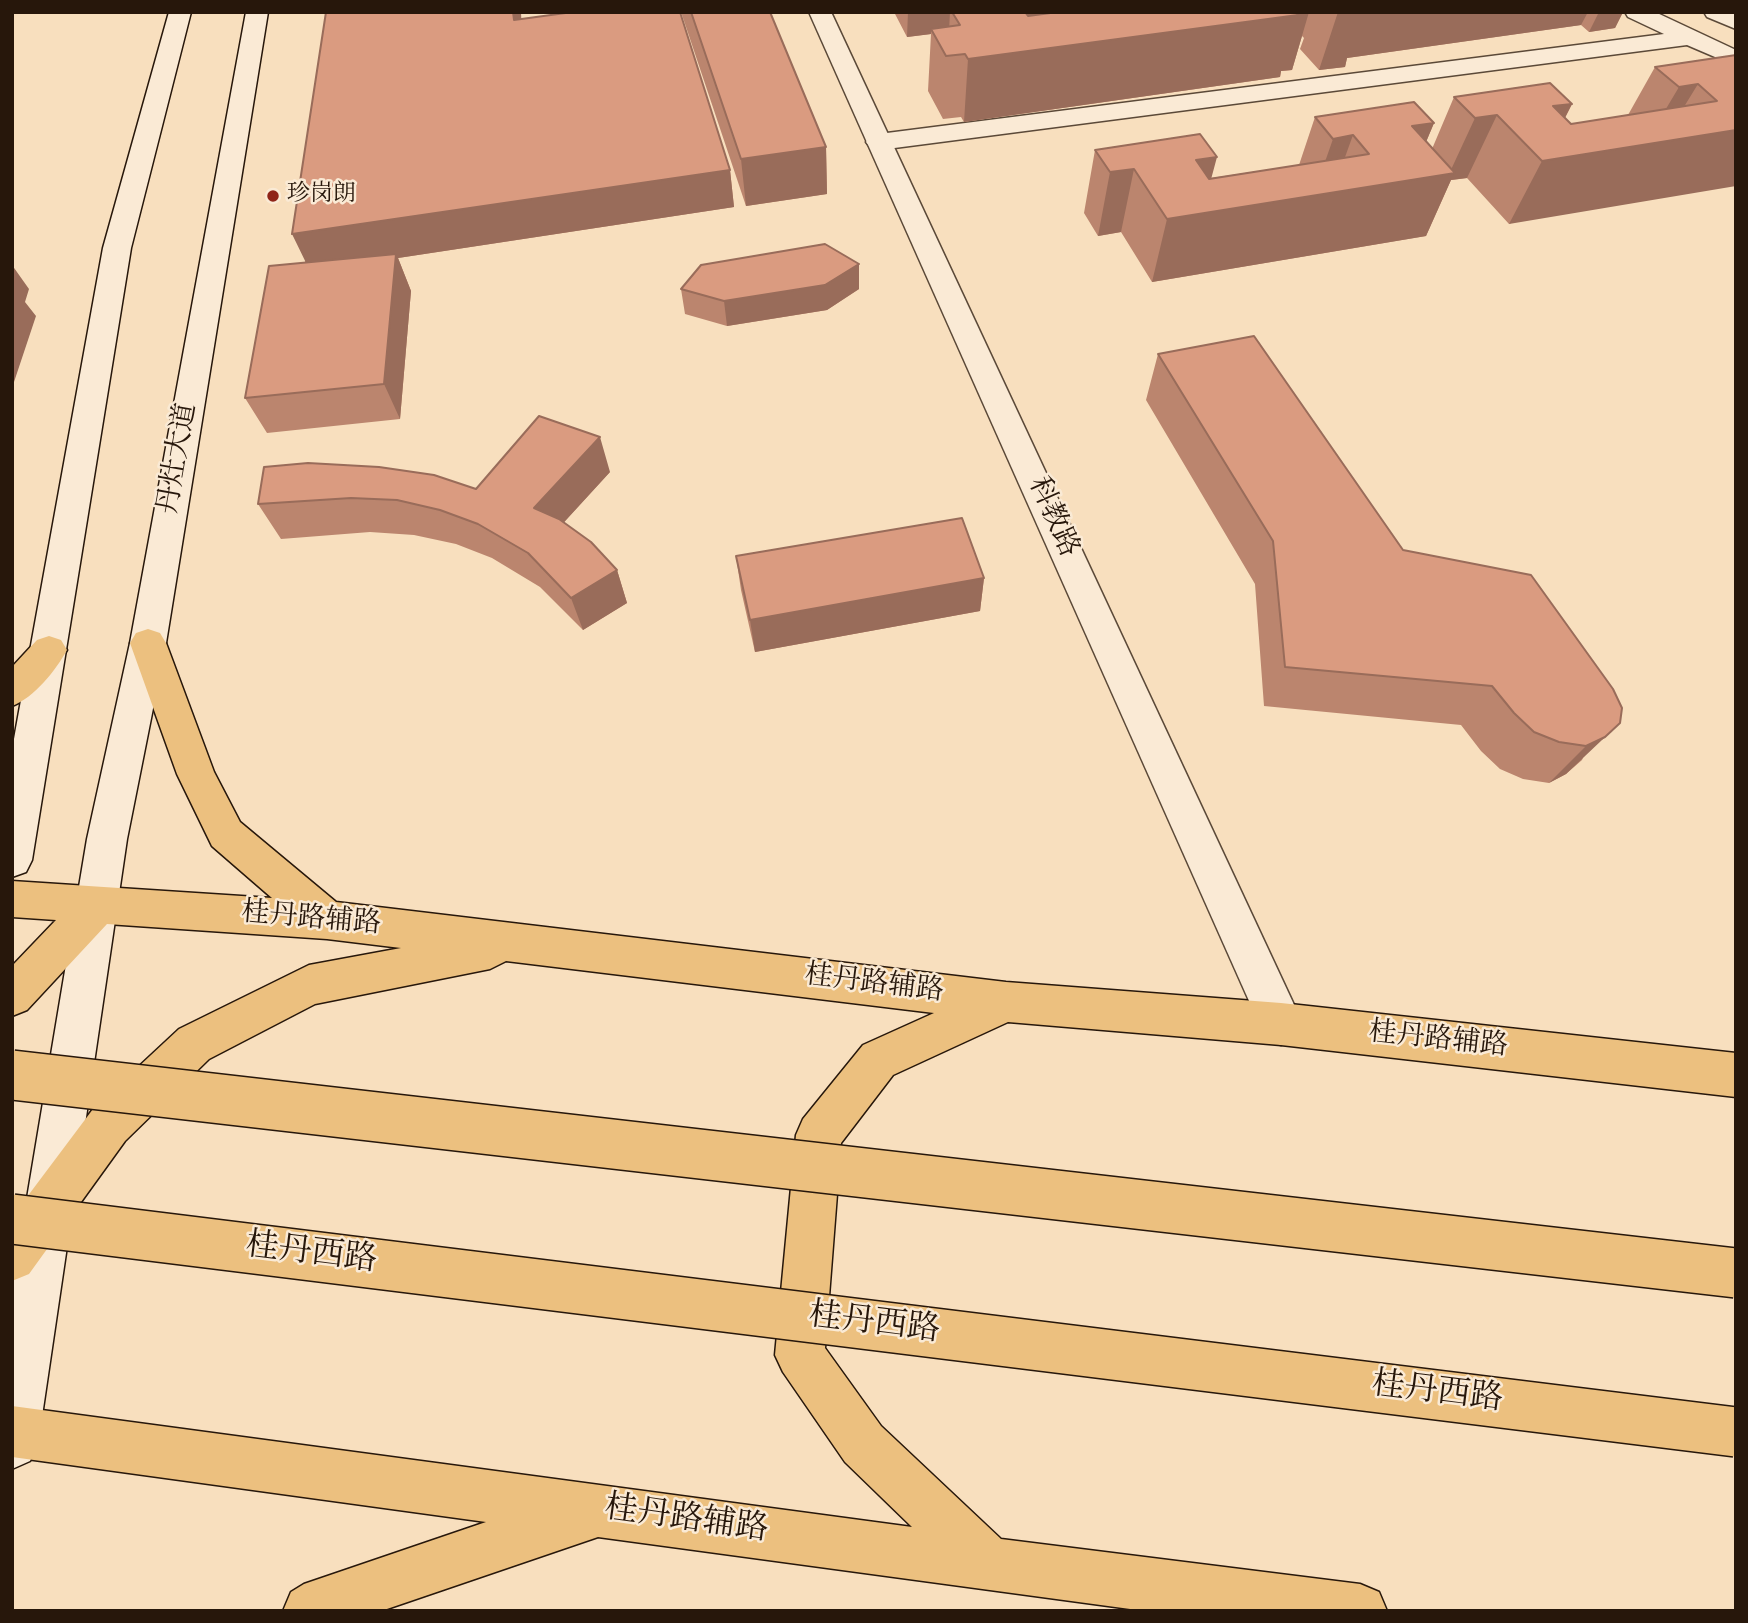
<!DOCTYPE html>
<html>
<head>
<meta charset="utf-8">
<style>
	body { margin:0 }
	#map { position:relative; width:1748px; height:1623px; overflow:hidden; background:#f8dfbe; font-family:"Sorts Mill Goudy",serif }
	canvas { display:block }
	.frame { position:absolute; inset:0; border:14px solid #27170b; pointer-events:none }
</style>
</head>
<body>
<div id="map">
<canvas width="1748" height="1623"></canvas>
<div class="frame"></div>
</div>
<script>
const ctx = document.querySelector('canvas').getContext('2d');
ctx.lineJoin = 'round';
function strokePath(path, color, width, dash) { ctx.strokeStyle = color; ctx.lineWidth = width; ctx.lineCap = dash ? 'butt' : 'round'; ctx.setLineDash(dash || []); ctx.stroke(path); }
function fillPath(path, color) { ctx.fillStyle = color; ctx.fill(path, 'evenodd'); }
function drawText(font, color, halo, rows, align = 'center') {
  ctx.font = font + ' "Sorts Mill Goudy","Noto Serif SC",serif'; ctx.lineWidth = 5; ctx.setLineDash([]); ctx.textBaseline = 'middle'; ctx.strokeStyle = halo; ctx.fillStyle = color; for (const [text, x, y, turn = 0] of rows) {
    ctx.save(); ctx.translate(x, y); ctx.rotate((+turn || 0) * Math.PI / 180); ctx.textAlign = isNaN(turn) ? turn : align; if (halo) ctx.strokeText(text, 0, 0); ctx.fillText(text, 0, 0); ctx.restore();
  }
}
const minor = new Path2D(`
	M1625,12H1655L1736,50V66L1687,45L879,150L870,147L866,142L870,137L879,134L1664,34L1628,17Z
	M1704,12L1736,13V29L1707,17Z`);
const tertiary = new Path2D(`
	M809,12H831L1296,1009L1302,1024L1296,1039L1281,1045L1266,1039Z`);
const secondary = new Path2D(`
	M169,12H191L131,248L32,860L26,872L12,877V750L103,248Z
	M246,12H268L166,643L127,839L38,1443L30,1461L12,1469V1288L87,839L130,643Z`);
const primary = new Path2D(`
	M148,629L160,633L166,643L214,772L240,822L336,902L1006,982L1281,1003L1736,1053V1097L1281,1045L1008,1022L893,1075L841,1143L825,1348L881,1426L1001,1539L1360,1584L1379,1592L1387,1611H1145L598,1537L381,1611H283L291,1592L304,1584L486,1522L12,1457V1406L912,1527L845,1462L783,1372L775,1355L796,1135L803,1119L863,1045L934,1013L506,961L490,969L315,1004L209,1059L125,1141L29,1274L12,1281V1217L93,1109L179,1029L309,965L401,948L327,939L107,924L27,1010L12,1016V966L56,920L12,917V881L272,898L212,846L177,774L130,643L136,633Z
	M49,636L61,640L67,650C56,670 34,698 12,706V667L37,640Z`);
strokePath(minor, '#5b4938', 3);
strokePath(tertiary, '#5b4938', 3);
strokePath(secondary, '#27170b', 3);
strokePath(primary, '#27170b', 3);
fillPath(minor, '#faead5');
fillPath(tertiary, '#faead5');
fillPath(secondary, '#faead5');
fillPath(primary, '#ecc07f');
const trunkBridge = new Path2D(`
	M12,1075L1736,1273
	M12,1219L1736,1432`);
strokePath(trunkBridge, '#27170b', 52, []);
strokePath(trunkBridge, '#ecc07f', 49);
fillPath(new Path2D(`
	M326,12H521V19L730,170L734,207L398,258L411,291L400,419L267,433L245,398L305,262Z
	M681,12H770L826,147L827,194L746,206Z
	M894,12H1623L1615,28L1589,32L1581,25L1347,58L1345,67L1319,70L1300,49L1304,38L1302,36L1292,70L1281,71L1280,77L964,122L961,117L943,119L928,91L931,34L907,37Z
	M1736,55V130L1509,224L1467,178L1451,180L1426,236L1152,282L1121,232L1098,236L1084,213L1095,150L1211,178L1299,165L1315,117L1434,123L1426,142L1432,149L1454,97L1572,104L1565,118L1571,124L1628,115L1655,67Z
	M859,264V289L827,310L727,326L685,314L681,289Z
	M1158,354L1403,550L1613,689L1582,760L1566,774L1549,783L1523,779L1500,769L1481,751L1461,725L1264,706L1255,584L1146,400Z
	M610,472L564,522L617,570L627,603L583,630L540,587L492,558L456,544L414,535L370,532L281,539L258,504L476,489Z
	M736,556L984,578L980,611L755,652L741,590Z`), '#bb856e');
fillPath(new Path2D(`
	M513,12H521L523,57L514,20Z
	M908,12H950L949,31L931,29V34L907,37Z
	M952,12H1076L960,25Z
	M1293,12H1309L1292,70L1281,71L1280,77L964,122L968,59Z
	M1338,12H1588L1581,25L1347,58L1345,67L1319,70Z
	M1599,12H1623L1615,28L1589,32Z
	M1698,84L1663,141L1736,130V186L1509,224L1542,161L1553,106L1572,104L1543,160L1645,144L1679,87Z
	M1497,115L1467,178L1451,180L1426,236L1152,282L1167,219L1196,160L1217,157L1202,213L1313,196L1333,139L1353,135L1332,193L1412,126L1434,123L1410,180L1449,174L1475,118Z
	M826,147L827,194L746,206L741,159Z
	M1134,169L1121,232L1098,236L1110,172Z
	M730,170L734,207L398,258L411,291L400,419L384,384L310,271L292,234Z
	M859,264V289L827,310L727,326L724,301Z
	M12,265L29,289L25,302L36,316L12,388Z
	M600,437L610,472L546,542L534,508Z
	M617,570L627,603L583,630L571,598Z
	M984,578L980,611L755,652L750,620Z
	M1620,723L1566,774L1549,783L1586,746Z`), '#996c5a');
const building = new Path2D(`
	M326,12H513L514,20L573,12H680L730,170L292,234Z
	M691,12H770L826,147L741,159Z
	M952,12H1025L1028,16L1058,12H1296L1298,15L968,59L965,54L946,56L931,29L960,25Z
	M1736,55V130L1542,161L1497,115L1475,118L1454,97L1550,83L1572,104L1553,106L1571,124L1717,101L1698,84L1679,87L1655,67Z
	M1414,102L1434,123L1412,126L1455,173L1167,219L1134,169L1110,172L1095,150L1200,134L1217,157L1196,160L1209,179L1369,154L1353,135L1333,139L1315,117Z
	M825,244L859,264L825,285L724,301L681,289L701,265Z
	M396,254L384,384L245,398L269,266Z
	M1254,336L1403,550L1531,575L1613,689L1622,708L1620,723L1605,737L1586,746L1559,742L1534,732L1514,713L1492,686L1285,667L1273,541L1158,354Z
	M539,416L600,437L534,508L559,519L591,542L617,570L571,598L528,553L478,524L440,510L397,500L351,498L258,504L264,467L308,463L379,467L434,475L476,489Z
	M962,518L984,578L750,620L736,556Z`);
fillPath(building, '#da9b80');
strokePath(building, '#996c5a', 2);
for (const [x, y, r, color] of [
	[273,196,7,"#8f2418"]
]) { const dot = new Path2D(); dot.arc(x, y, r, 0, 2 * Math.PI); ctx.fillStyle = color; ctx.fill(dot); strokePath(dot, '#faead5', 2.5); }
drawText('23px', '#27170b', '#faead5', [
	["珍岗朗",287,196]
], 'left');
drawText('28px', '#27170b', '#faead5', [
	["丹灶大道",180,459,-80],
	["科教路",1051,518,66],
	["桂丹路辅路",311,921,5],
	["桂丹路辅路",874,986,7],
	["桂丹路辅路",1438,1042,6]
]);
drawText('33px', '#27170b', '#faead5', [
	["桂丹西路",311,1256,7],
	["桂丹西路",874,1326,7],
	["桂丹西路",1437,1395,7],
	["桂丹路辅路",686,1522,8]
]);
</script>
</body>
</html>
